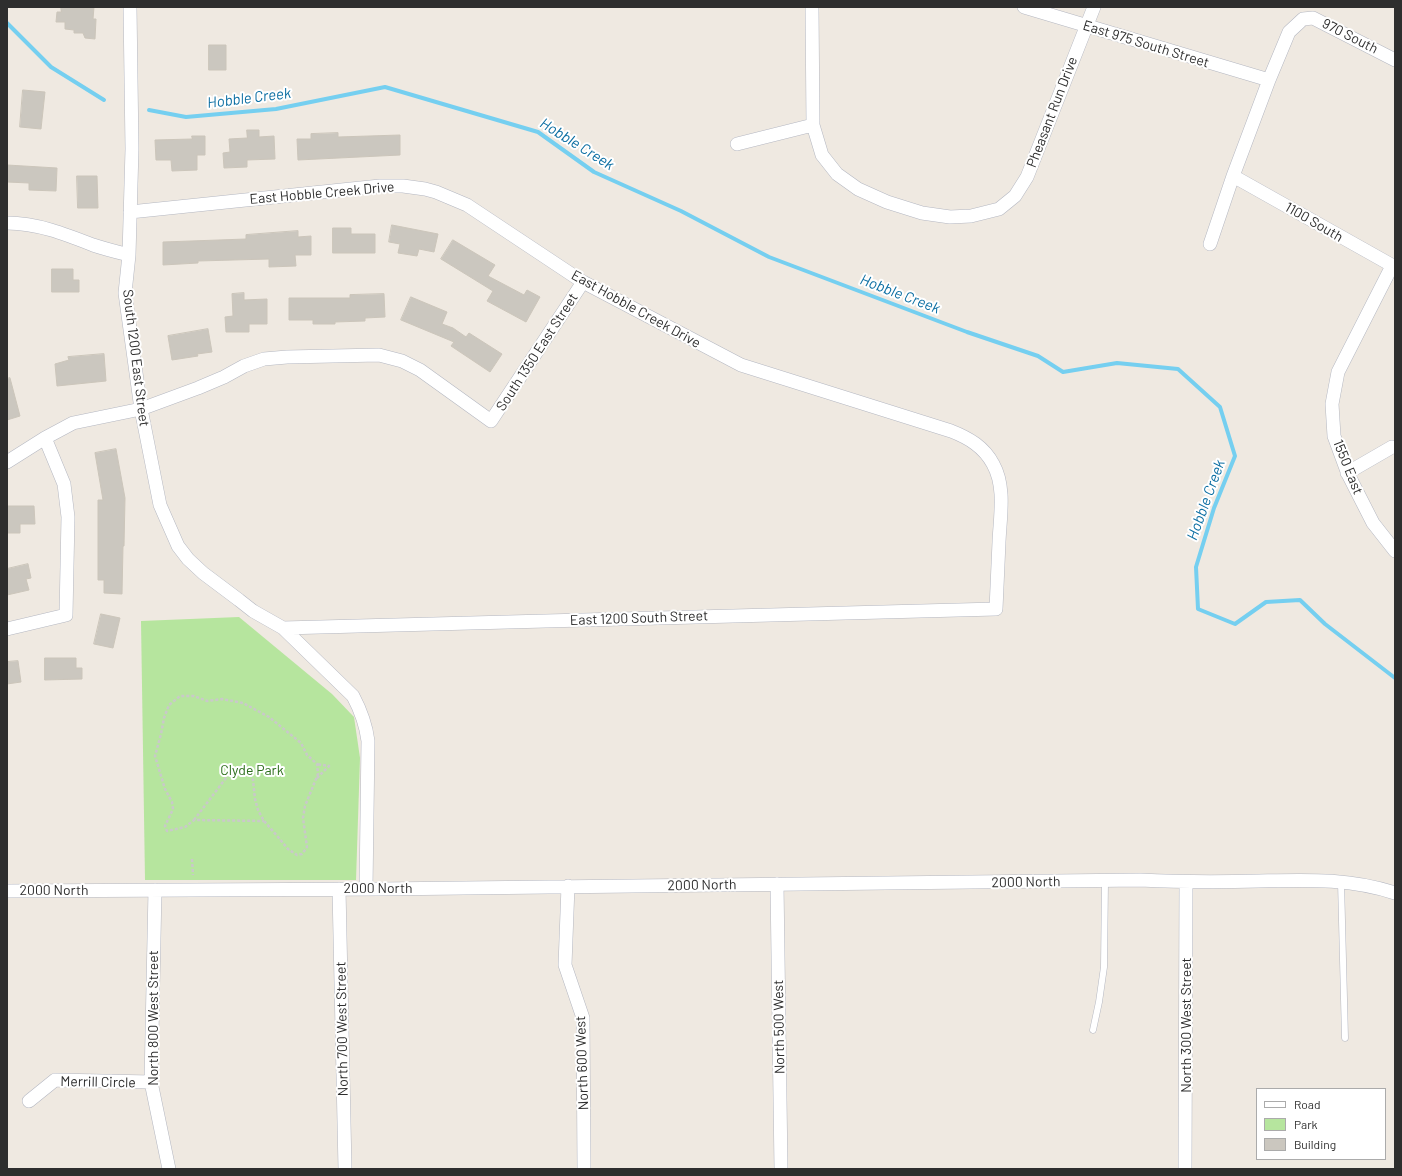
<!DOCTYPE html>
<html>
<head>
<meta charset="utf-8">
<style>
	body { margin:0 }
	#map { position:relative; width:1402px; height:1176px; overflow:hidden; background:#efe9e1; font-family:Barlow,sans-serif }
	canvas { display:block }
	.frame { position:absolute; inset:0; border:8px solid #2e2e2e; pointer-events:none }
	.legend { position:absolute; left:1256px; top:1088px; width:130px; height:72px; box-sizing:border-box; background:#fff; border:1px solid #ababab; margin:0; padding:5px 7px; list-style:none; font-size:12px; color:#2e2e2e }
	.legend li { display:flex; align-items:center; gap:8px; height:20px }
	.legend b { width:20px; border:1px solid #ababab }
</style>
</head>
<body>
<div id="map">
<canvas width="1402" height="1176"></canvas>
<div class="frame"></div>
<ul class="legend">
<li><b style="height:5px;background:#fff"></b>Road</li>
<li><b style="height:11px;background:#b6e59e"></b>Park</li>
<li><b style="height:11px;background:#cbc7bf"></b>Building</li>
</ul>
</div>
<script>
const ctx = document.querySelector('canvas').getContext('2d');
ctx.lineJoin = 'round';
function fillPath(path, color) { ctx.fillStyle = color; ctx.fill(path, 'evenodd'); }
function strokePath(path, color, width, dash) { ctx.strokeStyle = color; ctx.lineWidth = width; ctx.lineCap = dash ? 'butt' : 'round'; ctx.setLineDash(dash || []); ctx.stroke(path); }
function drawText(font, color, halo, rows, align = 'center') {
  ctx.font = font + ' Barlow,sans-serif'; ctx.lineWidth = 4; ctx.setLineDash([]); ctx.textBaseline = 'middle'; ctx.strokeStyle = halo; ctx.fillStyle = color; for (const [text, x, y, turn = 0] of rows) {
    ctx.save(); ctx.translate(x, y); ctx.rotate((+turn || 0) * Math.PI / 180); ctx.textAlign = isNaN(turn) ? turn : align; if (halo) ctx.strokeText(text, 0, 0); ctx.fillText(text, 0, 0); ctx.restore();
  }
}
fillPath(new Path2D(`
	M239,617L332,694L354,717L360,758L356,880H145L141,621Z`), '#b6e59e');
strokePath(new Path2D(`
	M7,23L51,67L104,100
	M149,110L186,117L276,109L385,87L538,132L594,172L681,211L769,257L967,332L1038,356L1063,372L1117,363L1178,369L1220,407L1235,456L1214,508L1196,567L1198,609L1235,624L1266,602L1300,600L1325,624L1395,678`), '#75cff0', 4);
const building = new Path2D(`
	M61,7H94L93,19H96L95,39L85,38L83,33H74V30L65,29V22H56L57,12H61Z
	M209,45H226V70H209Z
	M23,90L45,92L41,129L20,127Z
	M247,130H259V137L274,136L275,159L247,160V167L224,168L223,153L230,152L229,139L247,138Z
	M338,133V137L400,135V155L298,160L297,139H311V134Z
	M192,136H205V155H197V170L172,171L171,160H156L155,140L192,139Z
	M7,165L57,168L56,191L29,190V183L7,182Z
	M77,176H97L98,208H78Z
	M392,225L438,234L434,252L419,249L417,256L398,253L400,244L389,242Z
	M333,228H351V234H375V253H333Z
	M298,231V237L311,236V255H295L296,266L269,267V259L198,261V263L163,265V242L246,239V235Z
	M453,240L495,265L488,276L524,295L527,290L540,297L526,322L487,301L493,291L441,259Z
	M52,269H73V280H79V292H52Z
	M244,293V300L267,299V324H249V332H226L225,317L233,316L232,294Z
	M384,294L385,317L365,318V321L335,322V324H313V320H289V298H350V295Z
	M411,297L447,312L442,324L453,328L466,337L469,333L502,354L490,372L451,346L454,342L401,320Z
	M208,329L212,352L197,354L198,356L172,360L168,336Z
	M104,354L106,381L57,386L55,364L69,360L68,357Z
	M10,378L20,416L7,420V379Z
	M116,449L125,498L124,546H123L122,594L104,593V580H98V500H103L95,453Z
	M7,506H34L35,524H20V533H8Z
	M28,564L31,578L26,579L29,590L7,595V569Z
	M101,614L120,618L113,648L94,644Z
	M45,658H76V668H82V679L45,680Z
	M18,661L21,682L7,684V662Z`);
fillPath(building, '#cbc7bf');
strokePath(building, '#cbc5ba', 1);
const service = new Path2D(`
	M1341,882L1345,1038
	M1093,1030L1099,1002L1104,967L1105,881`);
const minor = new Path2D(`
	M130,7L132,149L129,255L125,293L141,409L160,505L178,546L188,559L203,573L239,600L253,611L283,628L353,696C361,711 366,725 368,741L366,889
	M812,7L813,125L822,155L837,174L858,189L887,202L922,213L950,217L971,216L999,209L1015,196L1027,177L1094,7
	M1024,7L1269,80
	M737,144L813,125
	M1233,176L1395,267
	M130,212L380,186H403L425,189L436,192L467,205L583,282L741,365L951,431C969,438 984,447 993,464C1006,487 1000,517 999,542C998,564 997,587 996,609L283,628
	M7,223C37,223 65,234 93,245C105,249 117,252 129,255
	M1210,244L1233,176L1269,80L1289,32L1303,19L1313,18L1395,60
	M1392,266L1338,372L1332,404L1334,436L1348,474L1373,523L1395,551
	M7,462L45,438L73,423L141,409L198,388L224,377L244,366L264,359L287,357L379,355L402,361L420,370L491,421L583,282
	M1347,473L1392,447
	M7,629L66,615L68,517L64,484L45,438
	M777,884L781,1169
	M568,886L565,965L583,1018L584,1169
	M339,889L345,1169
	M155,890L151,1082L169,1169
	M7,891L380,889L1140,880C1180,882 1220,882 1259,881C1307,880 1349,878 1395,893
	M29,1101L55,1080L151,1082
	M1185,1169L1186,882`);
strokePath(service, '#b4b7c1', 7);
strokePath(minor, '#b4b7c1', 14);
strokePath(new Path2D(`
	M317,778L329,766L317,764
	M194,820L229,774L240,767L249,769L253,780L255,799L258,810L264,821L278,837L288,849L297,855L302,854L307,847L303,818L305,806L318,774L317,764L307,755L301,743L269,717L243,703L222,699L207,701L194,696H180L169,705L164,718L161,734L155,756L165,789L172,802L173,809L165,826L167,831L185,827L194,820L264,821
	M192,859L193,875`), '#c9c9c9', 2.5, [3, 2]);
strokePath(service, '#fff', 6);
strokePath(minor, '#fff', 13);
drawText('14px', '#2e2e2e', '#fff', [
	["970 South",1350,36,27],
	["East 975 South Street",1146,44,17],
	["Pheasant Run Drive",1052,112,-69],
	["East Hobble Creek Drive",322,193,-5],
	["1100 South",1314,222,30],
	["East Hobble Creek Drive",636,309,29],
	["South 1350 East Street",537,352,-57],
	["South 1200 East Street",136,358,83],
	["1550 East",1348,467,68],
	["East 1200 South Street",639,618,-2],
	["2000 North",1026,882,-1],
	["2000 North",702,885,-1],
	["2000 North",378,888],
	["2000 North",54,890],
	["North 800 West Street",153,1018,-90],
	["North 300 West Street",1186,1025,-90],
	["North 500 West",779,1027,-91],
	["North 700 West Street",342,1029,-91],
	["North 600 West",582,1063,-92],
	["Merrill Circle",98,1082,1]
]);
drawText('14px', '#2c6e1b', '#fff', [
	["Clyde Park",252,770]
]);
drawText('italic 15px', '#0d6fa3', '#fff', [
	["Hobble Creek",249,98,-7],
	["Hobble Creek",577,144,32],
	["Hobble Creek",900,294,21],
	["Hobble Creek",1206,500,-70]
]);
</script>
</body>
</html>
